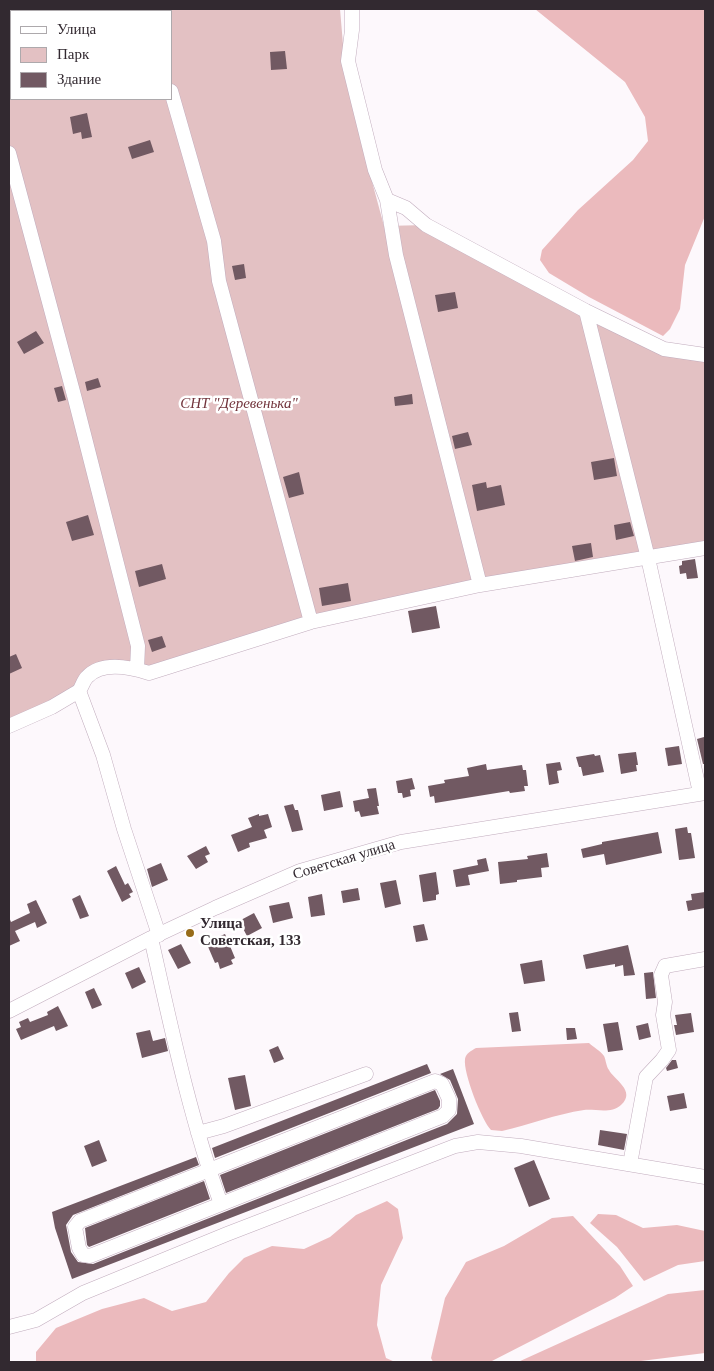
<!DOCTYPE html>
<html>
<head>
<meta charset="utf-8">
<style>
	body { margin:0 }
	#map { position:relative; width:714px; height:1371px; overflow:hidden; background:#fdf8fc; font-family:"Times New Roman",serif }
	canvas { display:block }
	.frame { position:absolute; inset:0; border:10px solid #322930; pointer-events:none }
	.legend { position:absolute; left:10px; top:10px; width:162px; height:90px; box-sizing:border-box; background:#fff; border:1px solid #ada9ac; margin:0; padding:6px 9px; list-style:none; font-size:15px; color:#322930 }
	.legend li { display:flex; align-items:center; gap:10px; height:25px }
	.legend b { width:25px; border:1px solid #ada9ac }
</style>
</head>
<body>
<div id="map">
<canvas width="714" height="1371"></canvas>
<div class="frame"></div>
<ul class="legend">
<li><b style="height:6px;background:#fff"></b>Улица</li>
<li><b style="height:14px;background:#e3c1c3"></b>Парк</li>
<li><b style="height:14px;background:#715962"></b>Здание</li>
</ul>
</div>
<script>
const ctx = document.querySelector('canvas').getContext('2d');
ctx.lineJoin = 'round';
function fillPath(path, color) { ctx.fillStyle = color; ctx.fill(path, 'evenodd'); }
function strokePath(path, color, width, dash) { ctx.strokeStyle = color; ctx.lineWidth = width; ctx.lineCap = dash ? 'butt' : 'round'; ctx.setLineDash(dash || []); ctx.stroke(path); }
function drawText(font, color, halo, rows, align = 'center') {
  ctx.font = font + ' "Times New Roman",serif'; ctx.lineWidth = 5; ctx.setLineDash([]); ctx.textBaseline = 'middle'; ctx.strokeStyle = halo; ctx.fillStyle = color; for (const [text, x, y, turn = 0] of rows) {
    ctx.save(); ctx.translate(x, y); ctx.rotate((+turn || 0) * Math.PI / 180); ctx.textAlign = isNaN(turn) ? turn : align; if (halo) ctx.strokeText(text, 0, 0); ctx.fillText(text, 0, 0); ctx.restore();
  }
}
fillPath(new Path2D(`
	M9,9H340L344,56L361,141L384,226L426,225L664,349L705,355V548L311,622L149,673L98,669L79,691L9,726ZM11,11H171V99H11Z`), '#e3c1c3');
fillPath(new Path2D(`
	M535,9H705V216L685,265L680,309L670,329L663,336L589,297L549,273L540,260L542,250L578,210L633,160L648,141L645,117L625,82Z
	M589,1043C593,1047 601,1051 604,1056C606,1060 606,1066 609,1070C613,1079 637,1091 621,1105C611,1114 597,1109 584,1110C556,1114 529,1125 502,1131L491,1130C482,1121 463,1073 465,1059C466,1053 471,1051 476,1048Z
	M387,1201L398,1209L403,1238L381,1285L377,1325L386,1358L395,1362H36V1352L56,1328L102,1309L144,1298L172,1311L206,1302L229,1273L244,1258L272,1246L304,1249L330,1237L356,1215Z
	M598,1214L616,1215L643,1228L677,1225L705,1231V1261L678,1265L644,1281L617,1247L590,1223Z
	M573,1216L620,1266L633,1286L615,1298L490,1362H433L431,1358L445,1298L466,1262L504,1246L552,1218Z
	M705,1290V1353L633,1362H518L668,1294Z`), '#ebbabd');
fillPath(new Path2D(`
	M285,51L287,69L271,70L270,52Z
	M87,113L92,137L82,139L81,132L73,134L70,117Z
	M150,140L154,152L132,159L128,147Z
	M244,264L246,278L235,280L232,266Z
	M455,292L458,308L438,312L435,295Z
	M36,331L44,343L24,354L17,342Z
	M98,378L101,387L87,391L85,382Z
	M62,386L66,400L58,402L54,388Z
	M412,394L413,404L395,406L394,397Z
	M468,432L472,445L455,449L452,436Z
	M614,458L617,476L594,480L591,462Z
	M299,472L304,494L289,498L283,477Z
	M486,482L487,488L501,485L505,505L477,511L472,485Z
	M88,515L94,535L72,541L66,522Z
	M630,522L634,536L616,540L614,525Z
	M591,543L593,557L575,561L572,546Z
	M695,559L698,578L687,579L686,573L680,574L679,566L682,565V561Z
	M162,564L166,579L139,587L135,571Z
	M348,583L351,601L322,606L319,588Z
	M436,606L440,628L412,633L408,611Z
	M162,636L166,647L152,652L148,640Z
	M16,654L22,668L9,674V657Z
	M704,737L705,764H703L697,739Z
	M679,746L682,764L668,766L665,748Z
	M636,752L638,765H636L637,771L621,774L618,754Z
	M594,754L595,756L600,755L604,772L583,776L581,767H579L576,757Z
	M560,762L562,770L557,771L559,783L549,785L546,764Z
	M486,764L487,770L522,765L523,770H526L528,786H524L525,791L510,793L509,791L435,803L434,796L430,797L428,786L445,783L444,780L469,776L467,768Z
	M412,778L415,789L410,790L411,796L403,798L402,793H398L396,781Z
	M376,788L379,806H377L379,814L361,817L359,811L355,812L353,801L369,798L367,789Z
	M340,791L343,807L324,811L321,795Z
	M293,804L295,810H298L303,830L292,832L284,806Z
	M259,814V816L268,814L272,827L264,830L267,838L249,843L250,847L238,852L231,835L252,827L248,818Z
	M687,827L688,833H691L695,858L679,860L675,829Z
	M658,832L662,853L606,865L604,854L583,858L581,849L602,844V842Z
	M206,846L210,854L205,856L208,862L196,869L187,856Z
	M547,853L549,867L541,868L542,877L517,880V882L500,884L498,862L528,859L527,856Z
	M486,858L489,871L468,875L470,885L456,887L453,870L478,865L477,860Z
	M161,863L168,880L152,887L147,869Z
	M116,866L125,885L128,883L133,892L129,894L131,897L122,902L107,871Z
	M436,872L439,894L436,895V900L423,902L419,875Z
	M396,880L401,904L385,908L380,883Z
	M358,888L360,900L343,903L341,891Z
	M705,892V908L688,911L686,901L692,900L691,894Z
	M322,894L325,915L311,917L308,897Z
	M80,895L89,916L80,919L72,899Z
	M36,900L47,923L37,928L35,922L15,931L20,941L9,946V917L11,922L30,913L27,904Z
	M289,902L293,918L273,923L269,906Z
	M254,913L262,928L247,936L239,921Z
	M424,924L428,940L416,942L413,926Z
	M225,934L235,958L231,960L233,964L220,969L218,962L215,963L206,942Z
	M181,944L191,963L178,969L168,950Z
	M628,945L635,975L624,976L623,965L615,967V964L586,969L583,955Z
	M542,960L545,981L524,984L520,964Z
	M139,967L146,982L132,989L125,973Z
	M653,972L656,998L646,999L644,973Z
	M94,988L102,1005L92,1009L85,992Z
	M58,1006L68,1026L56,1031L54,1026L21,1040L16,1029L21,1027L19,1022L28,1018L30,1022L48,1015L47,1012Z
	M518,1012L521,1031L512,1032L509,1013Z
	M691,1013L694,1032L676,1035L674,1025H677L675,1015Z
	M618,1022L623,1050L608,1052L603,1024Z
	M648,1023L651,1037L639,1040L636,1026Z
	M566,1028H575L577,1039L567,1040Z
	M150,1030L153,1041L165,1038L168,1051L142,1058L136,1033Z
	M278,1046L284,1059L274,1063L269,1050Z
	M672,1060H676L678,1068L667,1071L666,1068Z
	M427,1064L431,1073L215,1158L212,1148Z
	M453,1069L474,1124L72,1279L55,1228L52,1212L196,1157L199,1165L73,1215L66,1225L71,1252L78,1262L93,1264L447,1124L457,1114L458,1099L450,1080L440,1074Z
	M245,1075L251,1106L235,1110L228,1078Z
	M435,1090L440,1101V1106L438,1109L226,1193L220,1175Z
	M684,1093L687,1108L670,1111L667,1096Z
	M600,1130L627,1134L624,1150L598,1145Z
	M99,1140L107,1161L92,1167L84,1146Z
	M534,1160L550,1199L529,1207L514,1168Z
	M204,1181L210,1199L89,1247L87,1245L85,1228Z`), '#715962');
const minor = new Path2D(`
	M156,9V11
	M352,9V30L348,61L375,170L387,200L406,208L426,225L586,311L664,349L705,355
	M171,91L214,241L219,281L311,622
	M9,153L75,399L138,646L137,669
	M387,200L396,255L480,585
	M586,311L648,558L700,793
	M9,726L52,707L79,691
	M159,935L124,829L103,755L79,691C82,687 83,681 87,677C102,661 130,667 149,673L311,622L480,585L705,548
	M151,938C171,1027 190,1118 221,1204
	M9,1011L151,938L215,908L300,871L401,842L705,793
	M435,1081L442,1084L449,1099V1110L443,1116L90,1256L83,1255L79,1248L75,1227L80,1221Z
	M198,1133L224,1126L366,1074
	M630,1164L646,1077L662,1060L669,1050L663,1015L665,1002L661,975L665,966L705,959
	M9,1327L36,1320L83,1293L227,1234L455,1146L478,1142L521,1146L705,1177`);
strokePath(minor, '#c1acbd', 15);
strokePath(minor, '#fff', 14);
for (const [x, y, r, color] of [
	[190,933,5,"#976b19"]
]) { const dot = new Path2D(); dot.arc(x, y, r, 0, 2 * Math.PI); ctx.fillStyle = color; ctx.fill(dot); strokePath(dot, '#fff', 2); }
drawText('italic 15px', '#72343c', '#fff', [
	["СНТ \"Деревенька\"",239,404]
]);
drawText('15px', '#322930', '#fff', [
	["Советская улица",344,860,-17]
]);
drawText('bold 15px', '#322930', '#fff', [
	["Улица",200,924],
	["Советская, 133",200,941]
], 'left');
</script>
</body>
</html>
